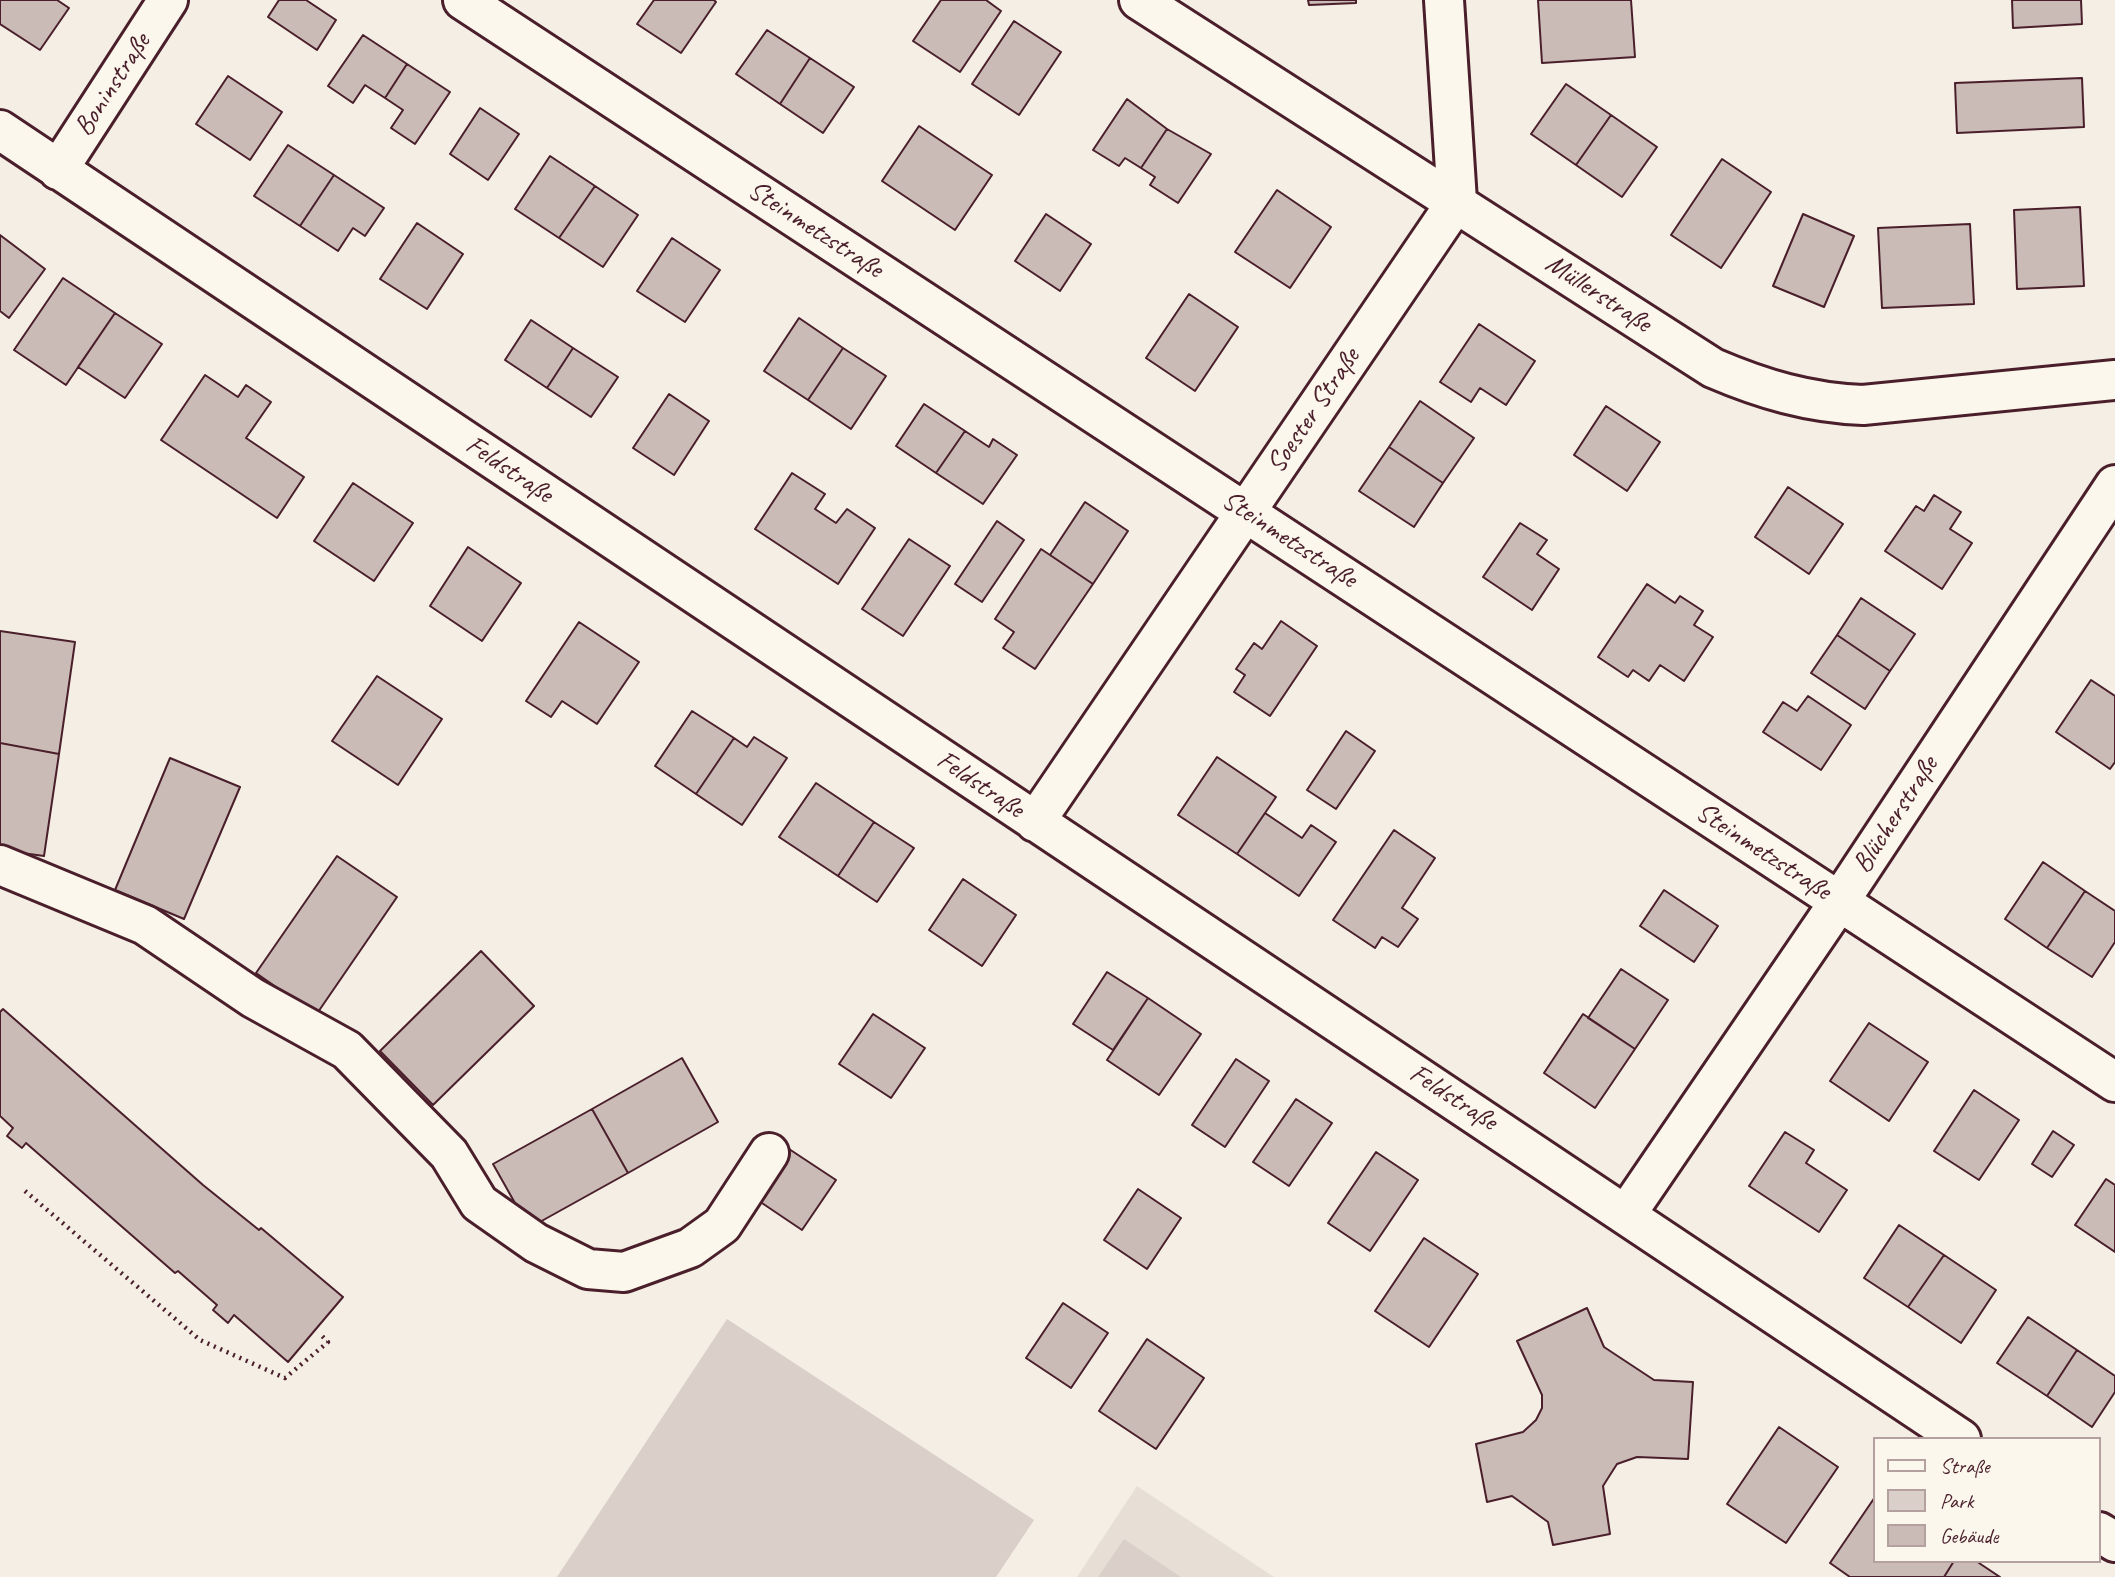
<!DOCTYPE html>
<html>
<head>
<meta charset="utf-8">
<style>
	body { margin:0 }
	#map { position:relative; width:2115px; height:1577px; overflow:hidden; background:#f4eee4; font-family:Caveat,sans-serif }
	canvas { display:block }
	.legend { position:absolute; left:1873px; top:1437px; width:228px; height:126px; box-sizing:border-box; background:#fbf7ec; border:2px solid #b4a19f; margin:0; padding:9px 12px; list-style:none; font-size:21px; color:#4a1f2b }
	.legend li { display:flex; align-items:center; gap:14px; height:35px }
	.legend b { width:35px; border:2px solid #b4a19f }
</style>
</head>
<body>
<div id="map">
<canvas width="2115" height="1577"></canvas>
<ul class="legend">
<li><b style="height:9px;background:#fbf7ec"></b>Straße</li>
<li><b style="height:19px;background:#dbd0c9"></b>Park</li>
<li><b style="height:19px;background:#cabbb6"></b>Gebäude</li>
</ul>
</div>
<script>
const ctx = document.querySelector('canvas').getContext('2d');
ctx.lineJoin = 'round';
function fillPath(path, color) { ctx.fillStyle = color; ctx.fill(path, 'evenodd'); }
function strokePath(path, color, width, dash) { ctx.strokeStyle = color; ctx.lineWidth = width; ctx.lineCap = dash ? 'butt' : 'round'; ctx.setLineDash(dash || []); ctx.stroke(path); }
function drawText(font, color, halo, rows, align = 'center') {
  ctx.font = font + ' Caveat,sans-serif'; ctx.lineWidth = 7; ctx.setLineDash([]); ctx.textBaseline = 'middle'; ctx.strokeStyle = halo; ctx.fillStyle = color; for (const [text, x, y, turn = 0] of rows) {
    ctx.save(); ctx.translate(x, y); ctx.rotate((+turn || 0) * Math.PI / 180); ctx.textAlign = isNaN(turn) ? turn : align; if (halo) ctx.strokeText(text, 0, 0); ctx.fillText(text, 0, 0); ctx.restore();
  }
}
fillPath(new Path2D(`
	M1137,1486L1274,1577H1077Z`), '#e7dfd6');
fillPath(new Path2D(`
	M727,1319L1034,1520L996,1577H557Z
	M1124,1539L1181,1577H1098Z`), '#dbd0c9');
const building = new Path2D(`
	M0,0H57L69,8L40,50L0,24Z
	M279,0H306L336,20L317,50L268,17Z
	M654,0H714L716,2L681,53L637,24Z
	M941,0H986L1001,11L960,72L913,41Z
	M1308,0H1356V3L1309,5Z
	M1538,0H1631L1635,57L1542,63Z
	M2012,0H2081L2082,24L2013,28Z
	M1014,21L1061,52L1019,115L972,84Z
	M767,30L810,58L780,104L736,74Z
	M363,35L407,64L385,98L365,85L353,103L328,86Z
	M810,58L854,87L823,133L780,104Z
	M407,64L450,92L415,144L391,128L403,110L385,98Z
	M228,76L282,112L250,160L196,124Z
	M2082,78L2084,127L1957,133L1955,83Z
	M1566,84L1611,115L1576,165L1531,134Z
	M1127,99L1167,129L1141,168L1125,158L1119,166L1093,150Z
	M480,108L519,134L488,180L450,154Z
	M1611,115L1657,147L1622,197L1576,165Z
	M919,126L992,175L955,230L882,181Z
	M1167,129L1211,154L1178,203L1150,185L1155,177L1141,168Z
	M288,145L334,175L300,226L254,196Z
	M550,156L595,186L559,238L515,209Z
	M1722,159L1771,192L1721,268L1671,235Z
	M334,175L384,208L365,236L353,228L338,251L300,226Z
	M595,186L638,215L603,267L559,238Z
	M1277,190L1331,227L1290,288L1235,252Z
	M2080,207L2084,286L2017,289L2014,210Z
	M1046,214L1091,244L1060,291L1015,261Z
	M1803,214L1854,236L1824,307L1773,286Z
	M417,223L463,254L427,309L380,279Z
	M1970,224L1974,304L1882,308L1878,228Z
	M0,235L45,269L9,318L0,311Z
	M672,238L720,270L685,322L637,291Z
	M63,278L115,313L66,385L14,350Z
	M1189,294L1238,327L1195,391L1146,358Z
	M115,313L162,344L125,398L78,367Z
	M799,318L843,348L808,400L764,371Z
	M531,320L573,348L547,388L505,360Z
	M1479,324L1535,361L1506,405L1480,388L1471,402L1440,382Z
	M573,348L618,377L591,417L547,388Z
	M843,348L886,376L851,429L808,400Z
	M205,375L238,397L246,385L271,402L246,438L304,477L277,518L161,440Z
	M669,394L709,421L674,475L633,448Z
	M1420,401L1474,438L1443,483L1389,447Z
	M924,404L965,431L936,473L896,446Z
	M1606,406L1660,442L1627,491L1574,455Z
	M965,431L989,447L993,439L1017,455L983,504L936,473Z
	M1389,447L1443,483L1414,527L1359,491Z
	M792,473L825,494L815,509L836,523L847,509L875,528L838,584L755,529Z
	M353,483L413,523L374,581L314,541Z
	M1788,487L1843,524L1809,574L1755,537Z
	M1934,495L1961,512L1950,529L1972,543L1942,589L1885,551L1916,506L1924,511Z
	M1085,502L1128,531L1093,584L1050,555Z
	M997,521L1024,540L982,602L955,584Z
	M1520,523L1547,540L1537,554L1559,569L1532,610L1483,577Z
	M909,539L950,566L903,636L862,609Z
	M468,547L521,583L482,641L430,606Z
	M1041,549L1093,584L1035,669L1003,648L1014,632L995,619Z
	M1647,584L1675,603L1680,596L1703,611L1694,625L1713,637L1684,681L1660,665L1649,681L1633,670L1628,677L1598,657Z
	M1861,598L1915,634L1890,671L1837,635Z
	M1281,621L1317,646L1270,716L1234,692L1245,675L1236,669L1254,643L1262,649Z
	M579,622L639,662L597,724L562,701L551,717L526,701Z
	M0,631L75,642L59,754L0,743Z
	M1837,635L1890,671L1865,709L1811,673Z
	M377,676L442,719L398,785L332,741Z
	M2091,680L2115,696V762L2110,769L2056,732Z
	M1808,696L1851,725L1821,770L1763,732L1783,702L1797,711Z
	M692,711L734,738L696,794L655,766Z
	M1346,731L1375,751L1336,809L1307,790Z
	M754,737L787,758L742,825L696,794L734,738L747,747Z
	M0,743L59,754L44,856L0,850Z
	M1217,757L1276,797L1237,854L1178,815Z
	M170,758L240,787L184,919L115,890Z
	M816,783L874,822L838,876L779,837Z
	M1265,813L1302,838L1311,825L1336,842L1299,896L1237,854Z
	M874,822L914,848L877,902L838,876Z
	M1394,830L1435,858L1402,908L1418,919L1398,947L1382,937L1375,948L1333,920Z
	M337,856L397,897L316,1015L256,973Z
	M2043,862L2085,891L2047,948L2005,919Z
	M963,879L1016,915L982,966L929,930Z
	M1664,890L1718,926L1694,962L1640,926Z
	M2085,891L2115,911V942L2092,977L2047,948Z
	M481,951L534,1006L433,1105L380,1051Z
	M1621,969L1668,1000L1635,1049L1588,1018Z
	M1107,972L1148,998L1113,1050L1073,1024Z
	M1148,998L1201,1034L1159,1095L1107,1060Z
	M3,1009L203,1185L259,1230L261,1228L343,1297L288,1362L234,1315L228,1323L213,1310L217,1305L178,1271L175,1273L26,1143L22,1148L7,1136L13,1128L0,1116V1012Z
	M873,1014L925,1048L891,1098L839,1064Z
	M1583,1014L1635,1049L1595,1108L1544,1073Z
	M1869,1023L1928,1062L1889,1121L1830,1081Z
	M682,1058L718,1122L628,1173L592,1109Z
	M1236,1059L1269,1081L1225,1147L1192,1125Z
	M1974,1090L2019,1120L1979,1180L1934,1151Z
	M1296,1099L1332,1123L1289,1186L1253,1162Z
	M592,1109L628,1173L529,1228L493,1164Z
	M2053,1131L2074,1145L2052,1177L2032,1164Z
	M1785,1132L1814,1150L1806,1163L1847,1190L1819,1232L1749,1186Z
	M783,1145L836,1180L802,1230L750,1195Z
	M1376,1152L1418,1180L1370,1251L1328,1223Z
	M2106,1179L2115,1185V1252L2075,1225Z
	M1138,1189L1181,1218L1147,1269L1104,1240Z
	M1899,1225L1944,1255L1908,1307L1864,1278Z
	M1424,1238L1478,1274L1429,1347L1375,1311Z
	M1944,1255L1996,1290L1961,1343L1908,1307Z
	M1063,1303L1108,1333L1071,1388L1026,1358Z
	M1587,1308L1604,1347L1654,1380L1693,1382L1688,1459L1637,1457L1617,1464L1603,1486L1610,1534L1553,1545L1548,1522L1512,1496L1487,1502L1476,1444L1523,1432L1536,1420L1542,1408V1395L1517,1341Z
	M2028,1317L2077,1350L2047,1396L1997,1363Z
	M1147,1339L1204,1378L1156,1449L1099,1411Z
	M2077,1350L2115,1376V1392L2092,1427L2047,1396Z
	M1779,1427L1838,1467L1786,1543L1727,1504Z
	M1875,1497V1561H1954L1944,1577H1850L1830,1563Z
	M1954,1561H1976L2000,1577H1944Z`);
fillPath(building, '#cabbb6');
strokePath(building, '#4a1f2b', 2);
const minor = new Path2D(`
	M463,0L2115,1082
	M1139,0L1713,368C1762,389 1809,403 1863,405L2115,380
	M0,130L1961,1439
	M58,170L168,0
	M1035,822L1457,201L1444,0
	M0,865L145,925L253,998L347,1050L449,1154L479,1203L536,1243L588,1269L624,1272L690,1248L722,1225L769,1153
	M1627,1213L1839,902L2115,485
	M2099,1532L2115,1542`);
strokePath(minor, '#4a1f2b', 44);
strokePath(new Path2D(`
	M25,1191L200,1340L285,1378L328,1342L321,1335`), '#4a1f2b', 4.5, [2, 5]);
strokePath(minor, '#fbf7ec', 38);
drawText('28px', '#4a1f2b', '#fbf7ec', [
	["Boninstraße",113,85,-57],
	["Steinmetzstraße",815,230,33],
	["Müllerstraße",1598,294,33],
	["Soester Straße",1314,411,-56],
	["Feldstraße",509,470,34],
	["Steinmetzstraße",1289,540,33],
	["Feldstraße",980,785,34],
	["Blücherstraße",1896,815,-57],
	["Steinmetzstraße",1763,852,33],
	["Feldstraße",1453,1098,33]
]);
</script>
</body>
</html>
